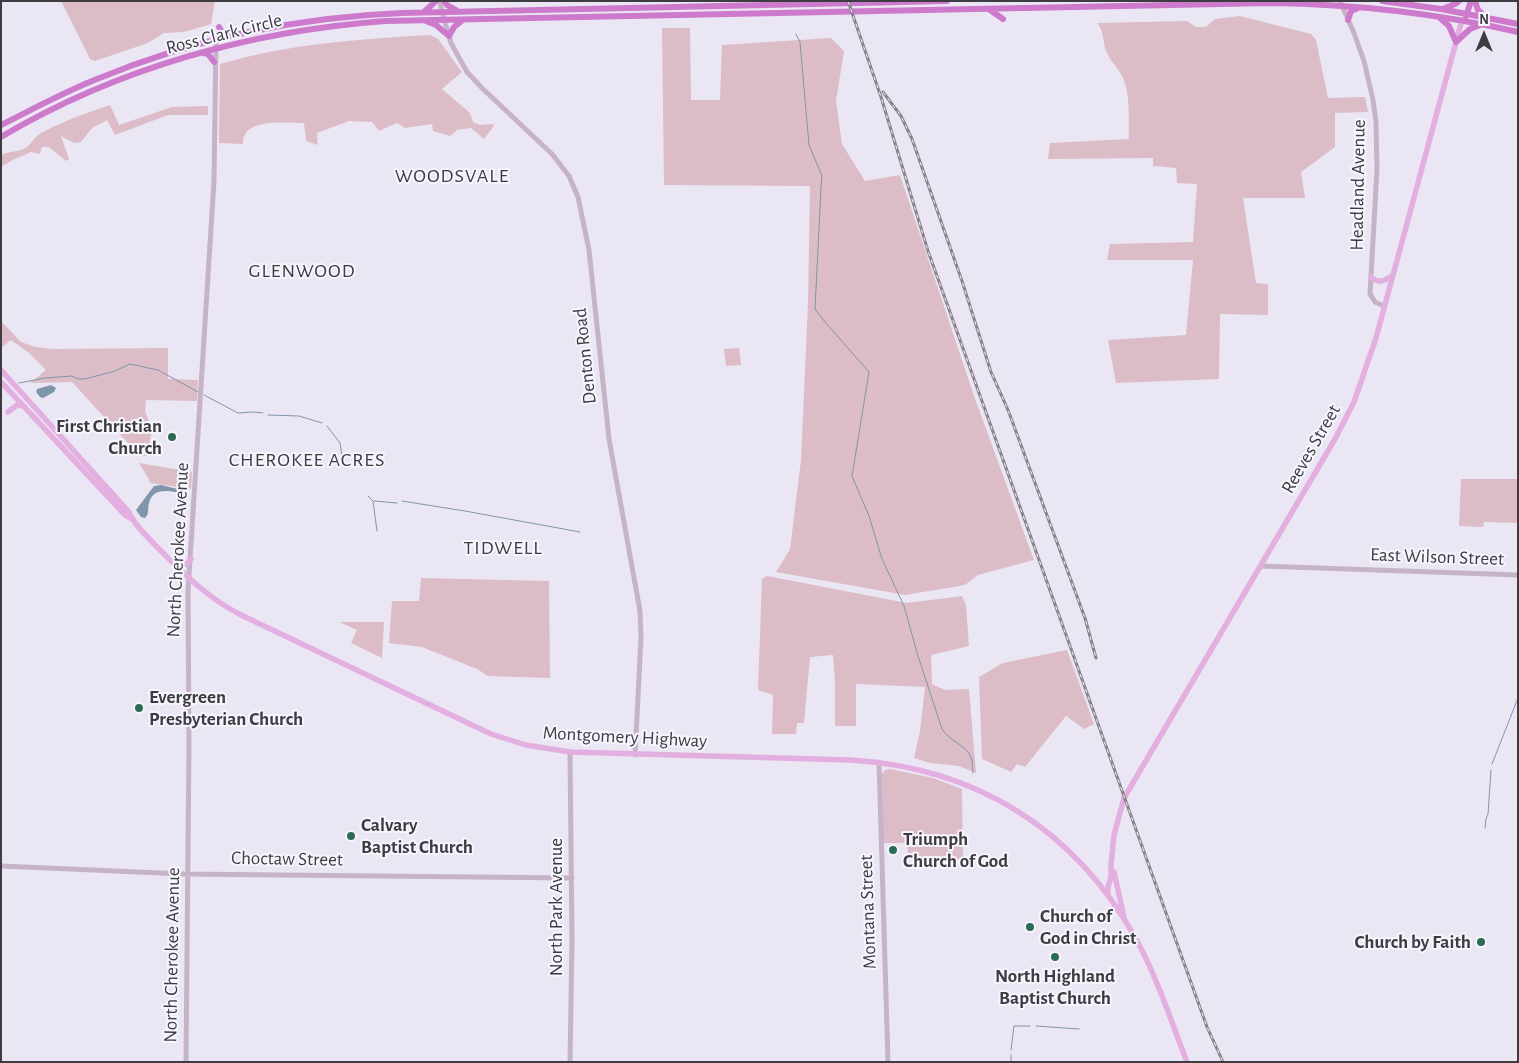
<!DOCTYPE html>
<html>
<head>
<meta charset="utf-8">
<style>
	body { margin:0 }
	#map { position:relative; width:1519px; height:1063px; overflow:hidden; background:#ebe6f4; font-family:"Alegreya Sans",sans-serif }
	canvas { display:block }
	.frame { position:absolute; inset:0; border:2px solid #3d3c41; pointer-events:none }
	.north { position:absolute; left:1459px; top:10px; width:50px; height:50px; -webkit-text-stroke:4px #f7f5fd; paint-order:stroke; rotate:0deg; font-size:14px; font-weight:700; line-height:20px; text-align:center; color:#3d3c41 }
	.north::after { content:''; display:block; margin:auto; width:18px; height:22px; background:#3d3c41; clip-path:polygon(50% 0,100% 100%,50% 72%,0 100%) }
</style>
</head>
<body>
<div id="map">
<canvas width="1519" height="1063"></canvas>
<div class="frame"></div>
<div class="north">N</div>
</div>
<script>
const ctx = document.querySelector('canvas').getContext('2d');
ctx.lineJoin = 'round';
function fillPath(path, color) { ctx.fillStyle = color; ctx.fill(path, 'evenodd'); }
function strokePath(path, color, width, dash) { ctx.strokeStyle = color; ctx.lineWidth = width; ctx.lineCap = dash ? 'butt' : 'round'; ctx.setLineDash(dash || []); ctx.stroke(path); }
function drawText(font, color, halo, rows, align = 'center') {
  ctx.font = font + ' "Alegreya Sans",sans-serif'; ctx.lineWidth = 4; ctx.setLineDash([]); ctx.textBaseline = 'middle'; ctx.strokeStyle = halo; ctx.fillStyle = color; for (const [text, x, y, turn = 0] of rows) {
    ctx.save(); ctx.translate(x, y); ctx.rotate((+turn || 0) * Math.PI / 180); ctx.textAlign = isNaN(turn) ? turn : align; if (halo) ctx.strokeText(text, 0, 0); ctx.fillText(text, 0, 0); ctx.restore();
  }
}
fillPath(new Path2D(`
	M61,1H215L211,24L184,32L164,33L148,43L95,61L90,59Z
	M1240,16L1311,34L1316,40L1328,98L1365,97L1368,112L1335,113V147L1301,172L1305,198H1243L1256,283L1268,284V315L1220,314L1219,379L1116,383L1108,340L1186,335L1193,260H1107L1110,244L1193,242L1197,184L1177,183L1176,168L1153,166V158L1048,159L1050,143L1129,139C1128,119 1131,96 1123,78C1119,69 1112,63 1108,55C1102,45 1105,31 1097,23L1187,21L1196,27H1206L1215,19Z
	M662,28H690L691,100H720L722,45L831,38L844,51L836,101L842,144L865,181L900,175L974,396L1034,560L978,575L965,585L905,595L776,572L790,549L801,460L808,303L810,186L664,185Z
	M430,35L438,39L462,72L442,89L470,113L473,122L480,125L493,124L494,126L484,139L471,128L457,130L450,136L433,131L432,124L405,128L397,123L379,131L372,122L349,121L317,133L318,145L306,141L304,123C285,123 242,117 243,144L219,143L220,64C288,44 359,39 430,35Z
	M110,105L119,125L172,107L208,106V115H168L115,135L107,120L92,128L81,142L74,143L61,136L69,159L66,161L49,147H42L40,154L31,152C20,157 11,160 1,167V155C9,151 17,152 24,149C31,145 34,137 41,133C63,121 87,113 110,105Z
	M1,321L21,342L35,347L52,349L168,348V379L198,380L197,401L146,400L145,411L152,430L147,456L139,455L72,382L30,383L46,370L29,353L11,340L1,348Z
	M739,348L741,365L726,366L724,349Z
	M139,463L192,472L191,489L150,483L149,479Z
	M1461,479H1518V523L1484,522L1483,527L1459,526Z
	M767,576L907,603L962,596L966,605L969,646L931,655L932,684L945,690L969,689L976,773L959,766L930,763L914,758L920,731L925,687L856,684V726H835V682L833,655L810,657L804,723H797L796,734H772L773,695L758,690L762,579Z
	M421,578L549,581L550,678L488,676L477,669L422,647L389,643L392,601H419Z
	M339,622H384L382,658L351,643L357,630Z
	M1067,650L1094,724L1084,729L1066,716L1025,767L1017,764L1011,772L982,759L979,677L1003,663Z
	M890,769L933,778L962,789L963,860L908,856L907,843H883L882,774L885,770Z`), '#dcbcc7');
fillPath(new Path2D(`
	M51,385L56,388L54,392L43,398L40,397L36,392L37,389Z
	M161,485L186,491L187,493L184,494C172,491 153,486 149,503C147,509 150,513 145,518L141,517L136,510L154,486Z`), '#7f95aa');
strokePath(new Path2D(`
	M796,34L800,42L809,145L822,176L821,188L815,309L825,322L869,372L852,476L869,516L882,559L904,606L918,656L942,729C949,741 966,745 971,757C973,762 972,769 973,773
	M19,383L45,378L72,376L78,379H85L115,371L130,364L158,370L198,392
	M204,395L238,413L253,412L263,413
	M268,415L299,416L322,423
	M327,426L340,443L342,456L345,462
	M368,496L373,501L377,531
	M374,501L397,503
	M402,501L465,511L580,532
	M1492,764L1518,698
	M1485,828L1486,819L1488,814L1491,770
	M1036,1026L1079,1029
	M1011,1050L1014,1026H1030
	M1011,1055V1062`), '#7f95aa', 1);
strokePath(new Path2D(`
	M440,1L442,12L451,43L467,72L483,89L552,154L569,176L578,197L589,250L609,439L640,611L641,638L635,755
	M1340,1L1354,33L1364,61L1373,100L1376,122L1377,169L1370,294L1375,302L1384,306
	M1261,566L1518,575
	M879,762L888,1062
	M1,866L184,874L572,878
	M186,1062L189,743L188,591L214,181L216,40
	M570,1062L572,940L570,752`), '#c7b3c7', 5);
strokePath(new Path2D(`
	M1371,277C1379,284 1384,281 1392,276
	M1,370L129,512C134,525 146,535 155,545C182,572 206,597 241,615L491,734L526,745L570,752L850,760C975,767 1075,829 1136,939C1157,977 1171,1021 1187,1062
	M1,382L125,515L132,519
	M8,412L17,405L24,406
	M172,561L182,565L187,564L191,559
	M1114,872L1124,917
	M1108,893V887L1111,877V865L1114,835L1124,798L1335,439L1354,402L1376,338L1462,20`), '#e2afe0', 5.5);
strokePath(new Path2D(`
	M444,1L447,5L456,10
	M1382,1L1441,9L1518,24
	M1475,1L1478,10L1486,17
	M1445,8L1455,4L1459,1
	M990,10L1003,19
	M424,12L436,1
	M1466,16L1471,1
	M1440,18L1449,26L1456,42L1470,29L1480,25
	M1348,20L1351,11L1358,8
	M426,21L436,25L449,36L454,27L463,20
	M219,27L222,32L231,35
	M203,53L208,54L214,62
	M1,125C33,109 64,92 97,79C194,39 297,17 402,13L947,1
	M1,137C117,68 251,31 385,21L1270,3C1354,4 1436,13 1518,32`), '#ce7acc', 6);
const rail = new Path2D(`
	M848,1L881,97L928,251L1207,1027L1223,1062
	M883,92L901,116L912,139L962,281L991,372L1008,410L1085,618L1096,658`);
strokePath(rail, '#86838c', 3);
strokePath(rail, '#f7f5fd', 1, [4]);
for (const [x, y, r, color] of [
	[172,437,5,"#2d6a55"],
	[139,708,5,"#2d6a55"],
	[351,836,5,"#2d6a55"],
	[893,850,5,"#2d6a55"],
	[1030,927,5,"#2d6a55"],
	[1481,942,5,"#2d6a55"],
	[1055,957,5,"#2d6a55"]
]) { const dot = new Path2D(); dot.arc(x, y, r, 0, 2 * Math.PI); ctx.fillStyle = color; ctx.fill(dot); strokePath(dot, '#f7f5fd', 2); }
drawText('19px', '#3d3c41', '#f7f5fd', [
	["Ross Clark Circle",224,34,-14],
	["Headland Avenue",1358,185,-89],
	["Denton Road",585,356,-96],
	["Reeves Street",1311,449,-60],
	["North Cherokee Avenue",178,550,-87],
	["East Wilson Street",1437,557,2],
	["Montgomery Highway",625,737,3],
	["Choctaw Street",287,859,1],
	["North Park Avenue",556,907,-90],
	["Montana Street",868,912,-92],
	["North Cherokee Avenue",172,955,-89]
]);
drawText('bold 19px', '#3d3c41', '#f7f5fd', [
	["First Christian",162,426,"right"],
	["Church",162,448,"right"],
	["Evergreen",149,697],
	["Presbyterian Church",149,719],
	["Calvary",361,825],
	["Baptist Church",361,847],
	["Triumph",903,839],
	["Church of God",903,861],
	["Church of",1040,916],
	["God in Christ",1040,938],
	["Church by Faith",1471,942,"right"],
	["North Highland",1055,976,"center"],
	["Baptist Church",1055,998,"center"]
], 'left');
ctx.letterSpacing = '1px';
drawText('20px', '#3d3c41', '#f7f5fd', [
	["WOODSVALE",452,176],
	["GLENWOOD",302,271],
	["CHEROKEE ACRES",307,460],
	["TIDWELL",503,548]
]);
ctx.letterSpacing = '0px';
</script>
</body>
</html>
